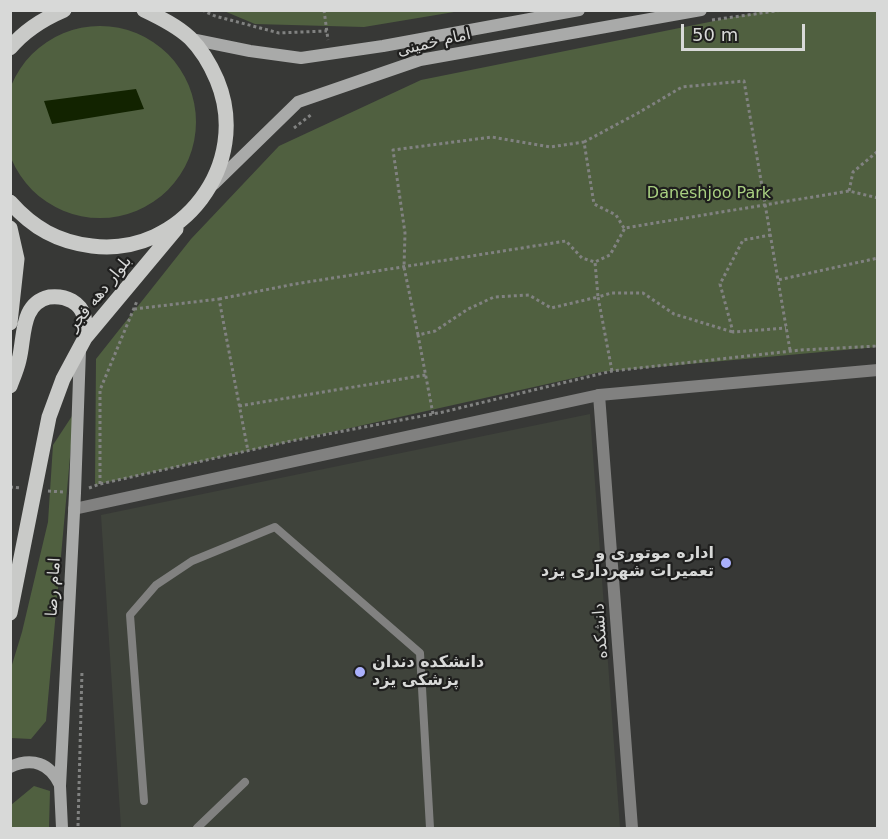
<!DOCTYPE html>
<html>
<head>
<meta charset="utf-8">
<style>
	body { margin:0 }
	#map { position:relative; width:888px; height:839px; overflow:hidden; background:#373836; font-family:"DejaVu Sans",sans-serif }
	canvas { display:block }
	.frame { position:absolute; inset:0; border:12px solid #d8d9d8; pointer-events:none }
	.scale { position:absolute; left:681px; top:24px; width:124px; height:27px; box-sizing:border-box; border:3px solid #d8d9d8; border-top:0; padding-left:8px; font-size:18px; line-height:21px; white-space:nowrap; color:#d8d9d8; -webkit-text-stroke:4px #1f1f1e; paint-order:stroke }
</style>
</head>
<body>
<div id="map">
<canvas width="888" height="839"></canvas>
<div class="frame"></div>
<div class="scale">50 m</div>
</div>
<script>
const ctx = document.querySelector('canvas').getContext('2d');
ctx.lineJoin = 'round';
function fillPath(path, color) { ctx.fillStyle = color; ctx.fill(path, 'evenodd'); }
function strokePath(path, color, width, dash) { ctx.strokeStyle = color; ctx.lineWidth = width; ctx.lineCap = dash ? 'butt' : 'round'; ctx.setLineDash(dash || []); ctx.stroke(path); }
function drawText(font, color, halo, rows, align = 'center') {
  ctx.font = font + ' "DejaVu Sans",Cairo,sans-serif'; ctx.lineWidth = 4.5; ctx.setLineDash([]); ctx.textBaseline = 'middle'; ctx.strokeStyle = halo; ctx.fillStyle = color; for (const [text, x, y, turn = 0] of rows) {
    ctx.save(); ctx.translate(x, y); ctx.rotate((+turn || 0) * Math.PI / 180); ctx.textAlign = isNaN(turn) ? turn : align; if (halo) ctx.strokeText(text, 0, 0); ctx.fillText(text, 0, 0); ctx.restore();
  }
}
fillPath(new Path2D(`
	M590,414L620,828H121L101,515Z`), '#3f433b');
fillPath(new Path2D(`
	M224,11H460L364,27L255,24Z
	M764,11H877V347L601,372L95,485L96,359L191,239L279,146L421,80Z
	M4 122a96 96 0 1 1 192 0a96 96 0 1 1-192 0Z
	M74,413L46,721L31,739L11,738V668L22,632L48,522L53,445Z
	M34,786L50,791L49,828H11V805Z`), '#506040');
fillPath(new Path2D(`
	M136,89L144,109L52,124L44,101Z`), '#122300');
strokePath(new Path2D(`
	M202,10L215,16L279,33L327,31
	M324,10L328,40
	M712,20L783,10
	M294,128L312,114
	M584,142L638,113L682,87L744,81L778,280
	M849,191L853,172L878,151
	M771,235L743,240L720,284L733,332L786,328
	M219,299L295,284L566,241L582,258L595,262L610,255L625,228L849,191L878,198
	M134,309L219,299L248,451
	M418,335L404,267L405,233L393,150L492,137L550,147L584,142L594,204L616,215L624,228
	M790,350L778,280L878,258
	M612,371L598,297L611,293H643L674,314L733,332
	M239,406L426,375
	M433,414L418,335L435,331L468,309L494,297L529,295L551,308L598,297L595,262
	M100,484V390L137,301
	M10,487L21,488
	M89,488L100,484L291,441L443,412L612,371L801,350L878,346
	M48,491L63,492
	M78,826L82,671`), '#818281', 3, [3, 3]);
strokePath(new Path2D(`
	M144,801L130,615L156,585L192,561L275,527L420,653L430,828
	M197,828L245,782`), '#818180', 8);
strokePath(new Path2D(`
	M599,395L632,828`), '#818180', 12);
strokePath(new Path2D(`
	M74,509L599,395L878,370`), '#818180', 12);
strokePath(new Path2D(`
	M191,39L250,51L301,58L383,46L579,10
	M214,184L298,102L420,60L701,10
	M10,767C32,757 50,763 60,785
	M62,828L60,786L75,493L80,350`), '#a9aaa9', 12);
strokePath(new Path2D(`
	M10,48C25,30 43,19 64,10
	M10,202C33,228 58,242 92,246C182,257 252,164 217,80C211,66 202,50 190,38C177,26 161,18 144,10
	M10,228L17,259L10,323
	M10,386C13,378 17,369 19,360C25,337 20,304 49,297C57,296 65,297 72,301C87,310 85,322 85,338
	M10,613L49,417L63,379L85,338L176,229`), '#c9cac8', 15);
for (const [x, y, r, color] of [
	[726,563,6,"#aab0fc"],
	[360,672,6,"#aab0fc"]
]) { const dot = new Path2D(); dot.arc(x, y, r, 0, 2 * Math.PI); ctx.fillStyle = color; ctx.fill(dot); strokePath(dot, '#1f1f1e', 2); }
drawText('16px', '#d8d9d8', '#1f1f1e', [
	["امام خمینی",434,43,-13],
	["بلوار دهه فجر",100,294,-51],
	["امام رضا",54,587,-87],
	["دانشکده",601,631,-94]
]);
drawText('16px', '#a9d081', '#1f1f1e', [
	["Daneshjoo Park",709,194]
]);
drawText('bold 16px', '#d8d9d8', '#1f1f1e', [
	["اداره موتوری و",714,554],
	["تعمیرات شهرداری یزد",714,572],
	["دانشکده دندان",372,663,"left"],
	["پزشکی یزد",372,681,"left"]
], 'right');
</script>
</body>
</html>
